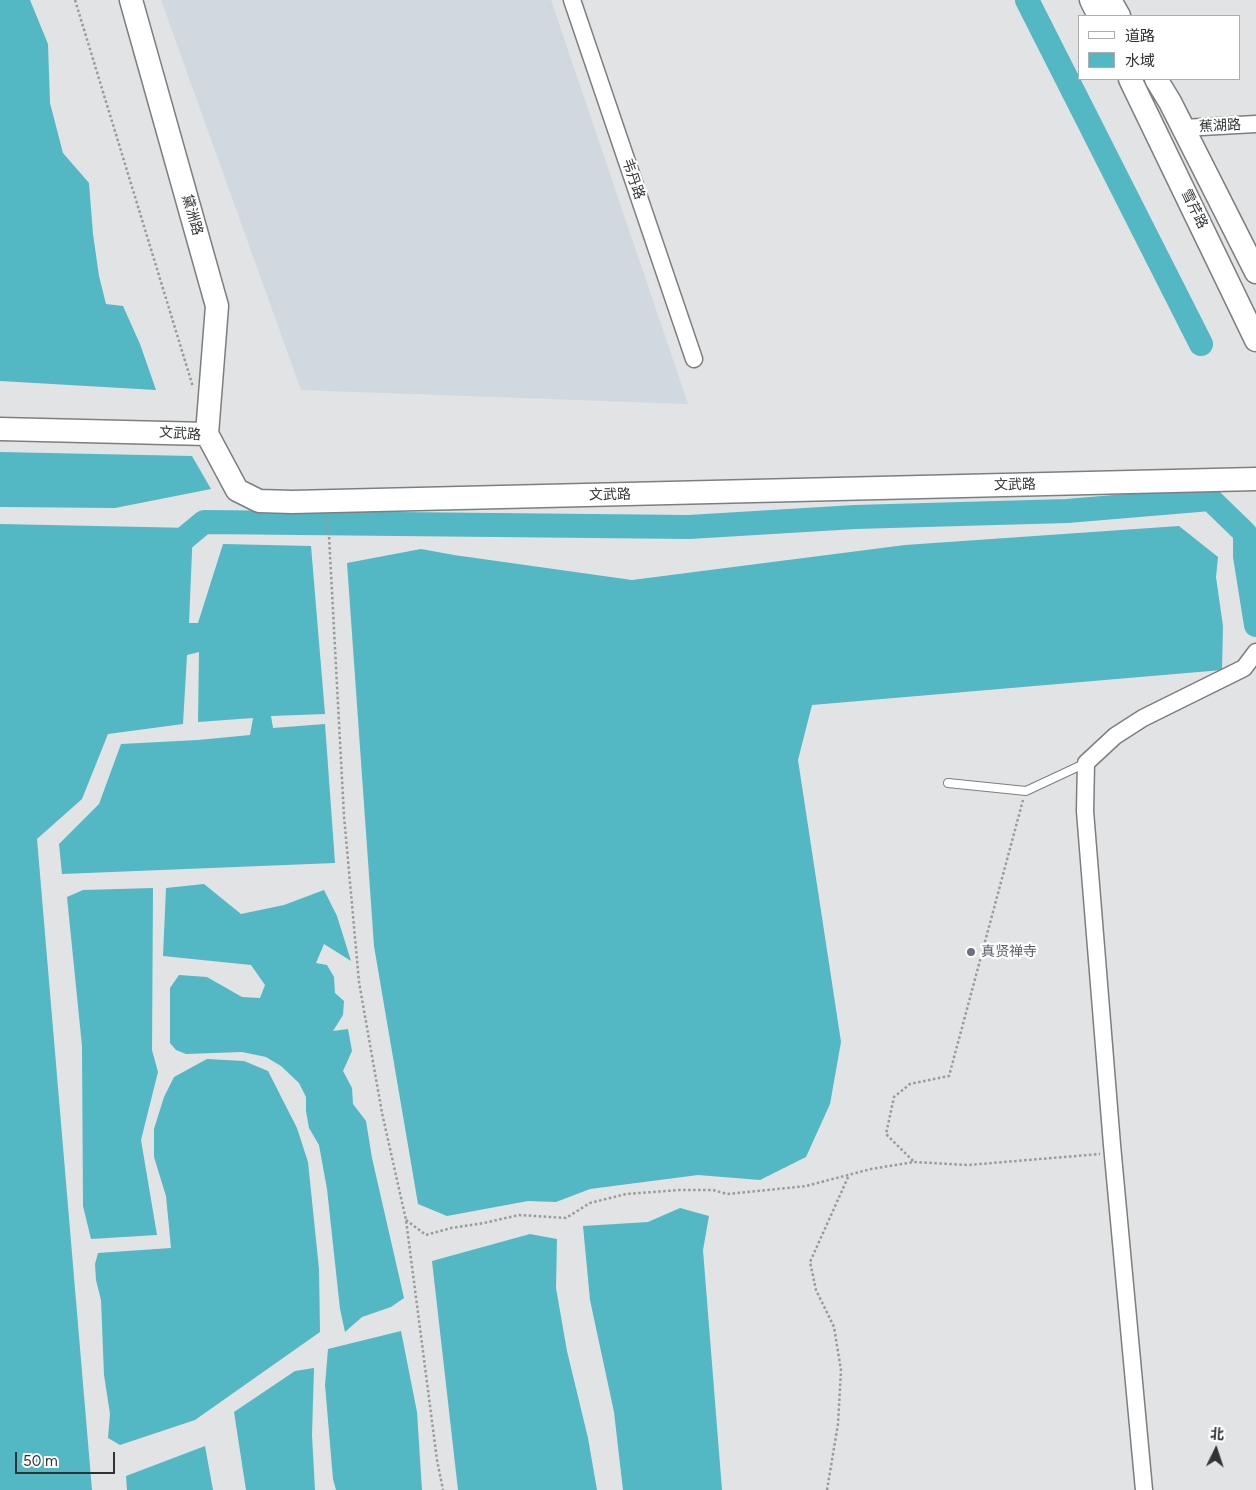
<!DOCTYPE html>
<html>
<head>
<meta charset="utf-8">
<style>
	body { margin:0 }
	#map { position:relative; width:1256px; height:1490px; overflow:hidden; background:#e1e3e5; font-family:Figtree,"Noto Sans SC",sans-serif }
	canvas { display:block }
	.legend { position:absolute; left:1078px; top:15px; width:162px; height:65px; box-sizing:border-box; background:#fff; border:1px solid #adadad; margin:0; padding:6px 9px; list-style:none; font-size:15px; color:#313233 }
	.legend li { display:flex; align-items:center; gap:10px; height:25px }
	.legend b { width:25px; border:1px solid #adadad }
	.north { position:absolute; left:1191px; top:1425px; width:50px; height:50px; -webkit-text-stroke:4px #fff; paint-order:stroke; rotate:4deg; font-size:14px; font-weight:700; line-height:20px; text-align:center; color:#313233 }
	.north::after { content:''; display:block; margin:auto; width:18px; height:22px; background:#313233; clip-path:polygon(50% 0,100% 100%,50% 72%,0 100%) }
	.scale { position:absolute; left:15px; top:1452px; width:100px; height:22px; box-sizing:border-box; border:2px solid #313233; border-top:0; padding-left:6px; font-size:15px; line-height:18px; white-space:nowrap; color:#313233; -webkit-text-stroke:4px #fff; paint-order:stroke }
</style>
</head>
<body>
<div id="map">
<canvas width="1256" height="1490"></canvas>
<ul class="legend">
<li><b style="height:6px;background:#fff"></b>道路</li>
<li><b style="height:14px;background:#54b7c4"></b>水域</li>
</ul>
<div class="north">北</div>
<div class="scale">50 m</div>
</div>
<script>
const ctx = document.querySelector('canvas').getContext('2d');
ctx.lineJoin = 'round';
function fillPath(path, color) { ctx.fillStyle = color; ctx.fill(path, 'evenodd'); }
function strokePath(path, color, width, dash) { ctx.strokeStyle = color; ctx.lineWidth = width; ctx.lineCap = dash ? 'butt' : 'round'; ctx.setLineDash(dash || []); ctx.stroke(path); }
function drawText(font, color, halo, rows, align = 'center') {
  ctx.font = font + ' Figtree,"Noto Sans SC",sans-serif'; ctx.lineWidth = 4.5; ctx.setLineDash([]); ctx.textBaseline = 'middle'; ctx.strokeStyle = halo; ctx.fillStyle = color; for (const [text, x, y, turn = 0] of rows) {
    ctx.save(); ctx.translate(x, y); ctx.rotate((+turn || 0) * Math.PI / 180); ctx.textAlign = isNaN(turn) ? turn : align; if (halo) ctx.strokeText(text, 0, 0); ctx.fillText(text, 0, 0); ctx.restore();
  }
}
fillPath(new Path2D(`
	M161,0H551L688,404L301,390Z`), '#d0d8e0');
fillPath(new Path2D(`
	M0,0H30L48,44L50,103L63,153L89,183L93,234L99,276L106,304L123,306L140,344L156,390L0,381Z
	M0,452L192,456L211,489L115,508L0,507Z
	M0,524L193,528L189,623H198L223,544L311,546L325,714L271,716L273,728L325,724L335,863L62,874L59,844L99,804L121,744L198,740L250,735L253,718L198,722L199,652L187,655L183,724L108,734L82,799L37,839L92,1490H0Z
	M1179,526L1218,557L1216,577L1223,626L1222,670L812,705L798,760L841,1042L830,1104L806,1157L760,1180L698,1175L590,1189L556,1202L528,1201L447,1216L418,1204L374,946L347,563L421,549L454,555L632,580L905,545Z
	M204,884L241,914L284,905L324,890L337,916L351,961L324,944L316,963L327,965L334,977L335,993L344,1001L343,1015L333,1031L348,1029L352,1051L343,1071L352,1088L353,1104L366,1121L372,1158L404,1298L391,1307L362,1317L345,1332L340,1309L327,1189L319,1145L309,1128L306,1111V1097L299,1083L281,1066L266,1057L242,1052L186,1054L176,1050L170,1043V988L179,975L207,977L242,997L260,998L265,985L251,965L163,956L166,888Z
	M153,888L152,1050L158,1072L141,1140L157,1235L91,1239L83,1206L82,1046L67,897L83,890Z
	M207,1059L244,1061L268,1071L297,1128L308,1162L319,1269L320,1332L195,1420L120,1445L108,1438L110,1414L104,1375L101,1300L96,1280L95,1264L98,1253L171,1248L166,1196L154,1157V1129L164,1097L174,1077Z
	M680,1208L709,1216L703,1250L722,1490H623L614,1412L590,1300L583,1226L648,1222Z
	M530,1234L557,1239L556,1288L567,1351L588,1438L597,1490H458L432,1261Z
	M401,1331L417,1412L422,1490H336L333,1479L325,1385L328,1349Z
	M314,1368L312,1435L315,1490H246L234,1412L295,1371Z
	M205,1446L213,1490H127L126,1476Z`), '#54b7c4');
strokePath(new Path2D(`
	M1027,0L1201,344
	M169,551L204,522L689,527L855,517L1067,511L1210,499L1245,533V556L1256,625`), '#54b7c4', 24);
const lane = new Path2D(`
	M948,783L1026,791L1086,763`);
const street = new Path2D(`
	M572,0L694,359
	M1183,128L1256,124
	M1144,1490L1112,1145L1085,811L1086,763L1115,736L1143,718L1244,668L1256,652`);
const secondary = new Path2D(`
	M131,0L217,306L207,434
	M1091,0L1099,16
	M1110,0L1119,16
	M1130,79L1256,340
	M1156,79L1170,102L1256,272
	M0,429L207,434L237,490L259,501L292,502L1256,479`);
strokePath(lane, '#7c7e80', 10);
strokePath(street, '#7c7e80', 19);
strokePath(secondary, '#7c7e80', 25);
strokePath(new Path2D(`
	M75,0L193,387
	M328,517L344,816L359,982L382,1113L406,1220L437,1460L443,1490
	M913,1161L886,1134L894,1097L910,1084L949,1076L1023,800
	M406,1220L426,1235L451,1228L484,1223L519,1215L566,1218L590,1203L626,1194L679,1190H713L727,1194L806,1186L871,1169L914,1162L968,1165L1100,1154
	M827,1490L838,1424L841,1370L834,1327L816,1290L810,1262L849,1175`), '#999a9c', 2.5, [2.5, 2.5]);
strokePath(lane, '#fff', 8);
strokePath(street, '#fff', 16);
strokePath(secondary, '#fff', 22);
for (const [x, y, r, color] of [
	[971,952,5,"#6b7280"]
]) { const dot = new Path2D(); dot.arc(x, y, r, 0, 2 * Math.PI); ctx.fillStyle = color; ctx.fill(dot); strokePath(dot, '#fff', 2); }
drawText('14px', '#313233', '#fff', [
	["蕉湖路",1220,126,-3],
	["韦丹路",633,179,71],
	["雪芹路",1194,209,64],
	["黛洲路",192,215,74],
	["文武路",180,434,4],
	["文武路",1015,485,-1],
	["文武路",610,495,-1]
]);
drawText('14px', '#5b616d', '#fff', [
	["真贤禅寺",981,952]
], 'left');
</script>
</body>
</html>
